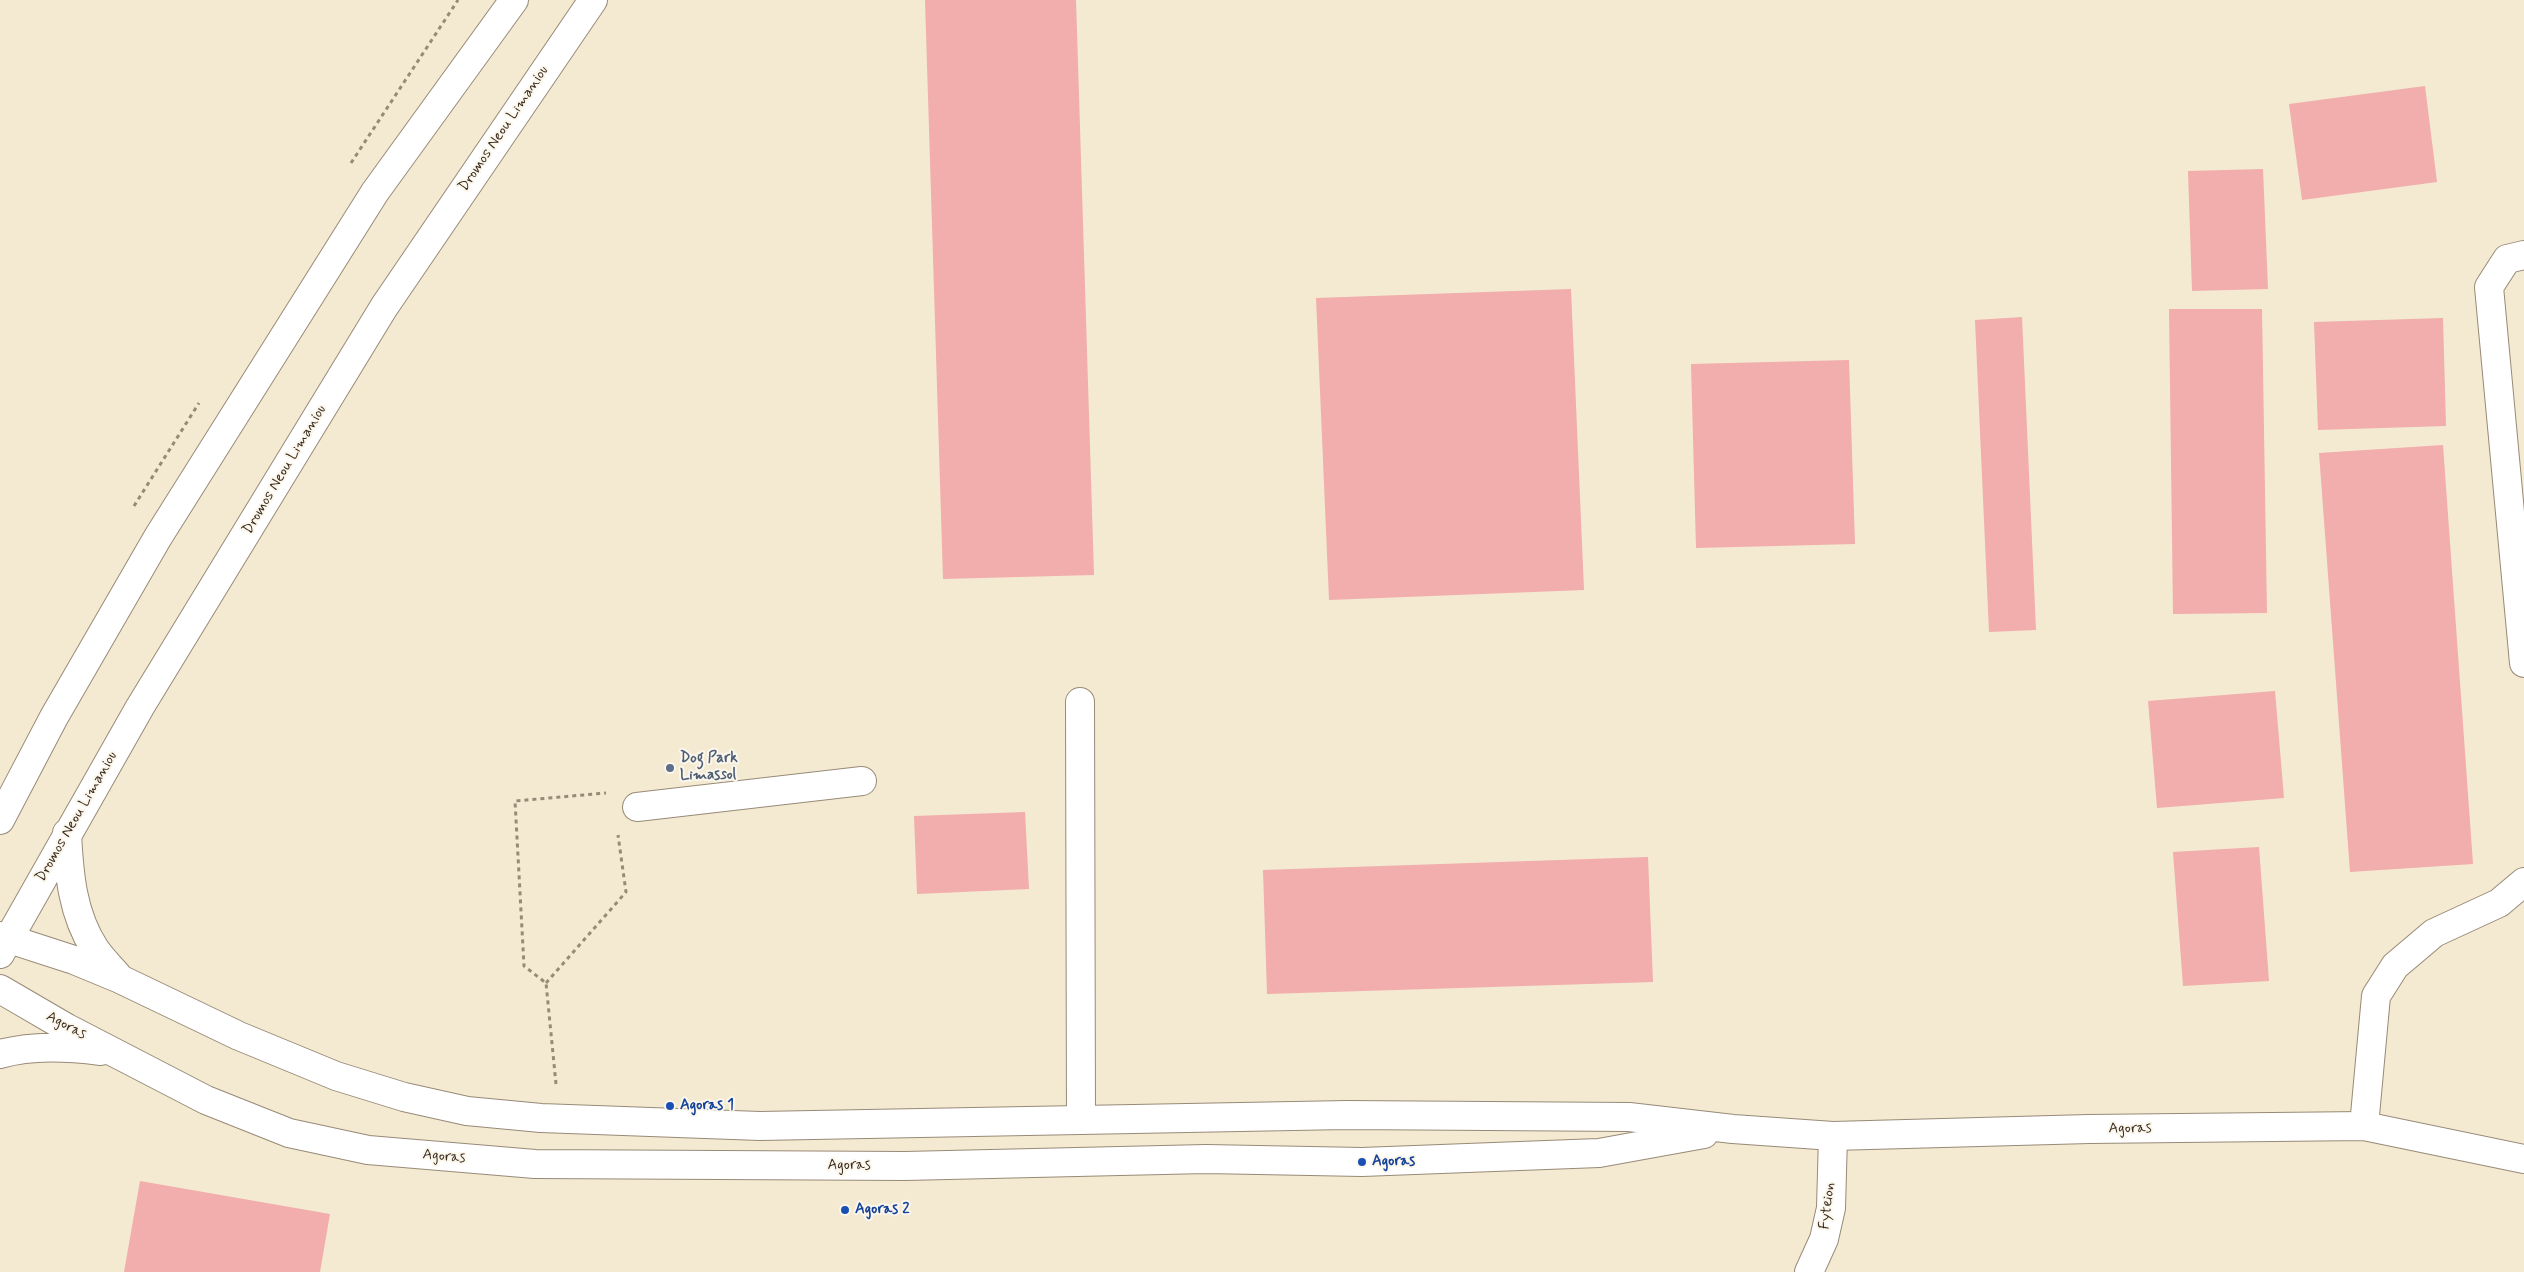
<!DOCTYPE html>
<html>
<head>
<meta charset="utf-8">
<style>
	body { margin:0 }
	canvas { display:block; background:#f4e9d1 }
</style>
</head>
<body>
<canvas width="2524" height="1272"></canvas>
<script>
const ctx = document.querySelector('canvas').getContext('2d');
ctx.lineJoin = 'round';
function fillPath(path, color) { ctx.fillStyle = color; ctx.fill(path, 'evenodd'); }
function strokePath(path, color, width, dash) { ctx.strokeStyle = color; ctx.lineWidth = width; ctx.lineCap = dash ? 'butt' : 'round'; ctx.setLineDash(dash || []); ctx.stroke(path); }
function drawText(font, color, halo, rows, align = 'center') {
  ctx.font = font + ' Mynerve,sans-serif'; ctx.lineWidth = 4; ctx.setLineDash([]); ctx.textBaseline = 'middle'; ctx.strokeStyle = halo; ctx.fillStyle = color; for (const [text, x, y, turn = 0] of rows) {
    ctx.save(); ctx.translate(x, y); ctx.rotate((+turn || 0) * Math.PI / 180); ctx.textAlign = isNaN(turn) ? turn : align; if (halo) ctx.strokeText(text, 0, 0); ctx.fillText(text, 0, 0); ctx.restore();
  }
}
fillPath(new Path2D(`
	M925,0H1076L1094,575L943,579Z
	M2425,86L2437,182L2302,200L2289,104Z
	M2263,169L2268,289L2192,291L2188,171Z
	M1571,289L1584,590L1329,600L1316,298Z
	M2169,309H2262L2267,613L2173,614Z
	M2022,317L2036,630L1989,632L1975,320Z
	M2443,318L2446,426L2318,430L2314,322Z
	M1849,360L1855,544L1696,548L1691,364Z
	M2443,445L2473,864L2350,872L2319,453Z
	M2275,691L2284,798L2157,808L2148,701Z
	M1025,812L1029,889L917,894L914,816Z
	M2259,847L2269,981L2183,986L2173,852Z
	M1648,857L1653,982L1267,994L1263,870Z
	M140,1181L330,1214L320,1272H124Z`), '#f1aeac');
const minor = new Path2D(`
	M2524,255L2507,259L2489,287L2524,663
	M1080,702L1081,1120
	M637,807L862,781
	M2364,1126L2376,996L2395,966L2434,933L2499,903L2524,882
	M1809,1272L1824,1239L1831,1208L1833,1136`);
const major = new Path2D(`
	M0,820L54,717L158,537L375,192L514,0
	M67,833C69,873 72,914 95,949C101,958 110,967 117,975
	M0,936L74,960L120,979L239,1036L336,1076L404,1097L467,1111L541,1118L760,1126L1347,1115L1629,1117L1733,1129L1833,1136L2089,1129L2364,1126L2524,1159
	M0,954L140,707L384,307L593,0
	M0,989L67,1028L206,1100L289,1133L368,1150L535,1164L905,1166L1206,1159L1362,1162L1599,1153L1704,1134
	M0,1054C33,1045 67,1047 101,1051`);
strokePath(minor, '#988a78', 30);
strokePath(major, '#988a78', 30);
strokePath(new Path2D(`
	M351,163L458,0
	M134,506L199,403
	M546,983L626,892L618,835
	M556,1084L546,983L524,966L515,801L606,793`), '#988a78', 3, [4, 4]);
strokePath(minor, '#fff', 28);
strokePath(major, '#fff', 28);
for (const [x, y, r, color] of [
	[670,768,5,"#5c6f8a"],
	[670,1106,5,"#1a4fb4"],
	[1362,1162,5,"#1a4fb4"],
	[845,1210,5,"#1a4fb4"]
]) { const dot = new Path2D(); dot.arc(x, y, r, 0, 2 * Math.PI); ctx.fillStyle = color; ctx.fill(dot); strokePath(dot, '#fbf7ec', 2); }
drawText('15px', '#3b2a1e', '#fbf7ec', [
	["Dromos Neou Limaniou",504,129,-56],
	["Dromos Neou Limaniou",285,470,-59],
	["Dromos Neou Limaniou",77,817,-60],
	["Agoras",66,1026,28],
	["Agoras",2130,1129,-1],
	["Agoras",444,1157,5],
	["Agoras",849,1166],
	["Fyteion",1828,1206,-83]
]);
drawText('bold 15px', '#4e5e75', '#fbf7ec', [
	["Dog Park",680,759],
	["Limassol",680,776]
], 'left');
drawText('bold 15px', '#164399', '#fbf7ec', [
	["Agoras 1",680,1106],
	["Agoras",1372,1162],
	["Agoras 2",855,1210]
], 'left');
</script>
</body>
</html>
